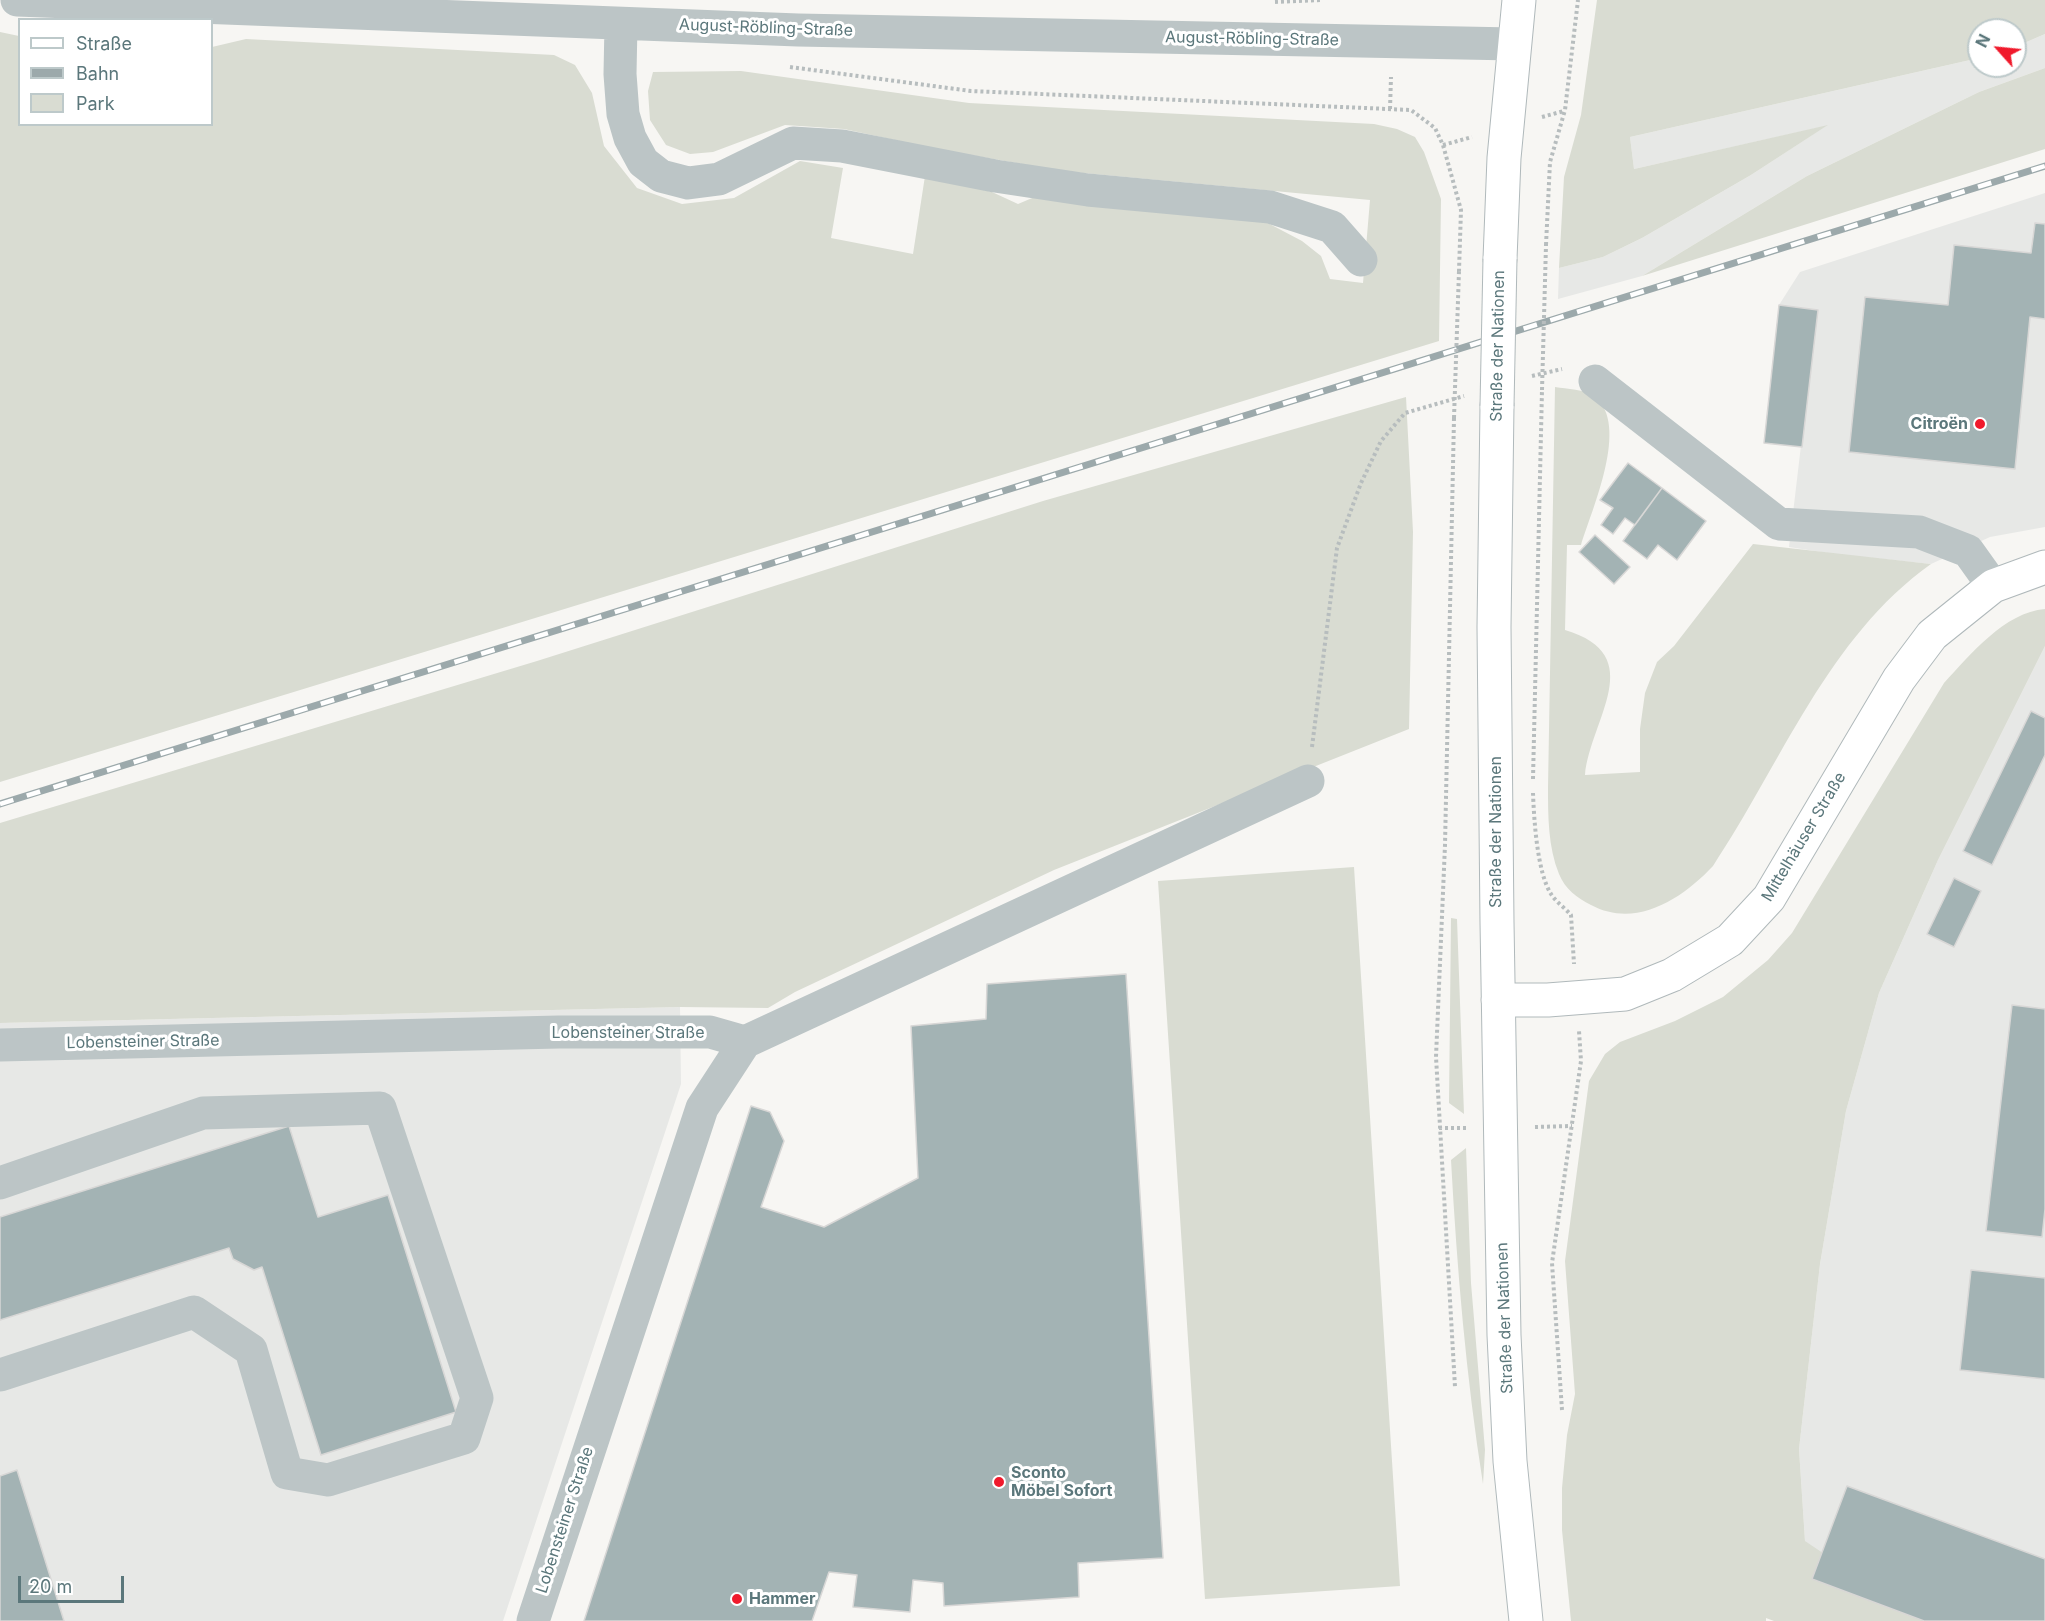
<!DOCTYPE html>
<html>
<head>
<meta charset="utf-8">
<style>
	body { margin:0 }
	#map { position:relative; width:2045px; height:1621px; overflow:hidden; background:#f7f6f3; font-family:Inter,sans-serif }
	canvas { display:block }
	.legend { position:absolute; left:18px; top:18px; width:195px; height:108px; box-sizing:border-box; background:#fff; border:2px solid #bdc9ca; margin:0; padding:8px 10px; list-style:none; font-size:18px; color:#5b777b }
	.legend li { display:flex; align-items:center; gap:12px; height:30px }
	.legend b { width:30px; border:2px solid #bdc9ca }
	.north { position:absolute; left:1967px; top:18px; width:60px; height:60px; box-sizing:border-box; background:#fff; border:2px solid #bdc9ca; border-radius:50%; rotate:297deg; font-size:16px; font-weight:700; line-height:24px; text-align:center; color:#5b777b }
	.north::after { content:''; display:block; margin:auto; width:21px; height:27px; background:#f01a2c; clip-path:polygon(50% 0,100% 100%,50% 72%,0 100%) }
	.scale { position:absolute; left:18px; top:1576px; width:106px; height:27px; box-sizing:border-box; border:3px solid #5b777b; border-top:0; padding-left:8px; font-size:18px; line-height:21px; white-space:nowrap; color:#5b777b; -webkit-text-stroke:4px #fff; paint-order:stroke }
</style>
</head>
<body>
<div id="map">
<canvas width="2045" height="1621"></canvas>
<ul class="legend">
<li><b style="height:8px;background:#fff"></b>Straße</li>
<li><b style="height:8px;background:#9ca9ab"></b>Bahn</li>
<li><b style="height:16px;background:#d9dcd2"></b>Park</li>
</ul>
<div class="north">N</div>
<div class="scale">20 m</div>
</div>
<script>
const ctx = document.querySelector('canvas').getContext('2d');
ctx.lineJoin = 'round';
function fillPath(path, color) { ctx.fillStyle = color; ctx.fill(path, 'evenodd'); }
function strokePath(path, color, width, dash) { ctx.strokeStyle = color; ctx.lineWidth = width; ctx.lineCap = dash ? 'butt' : 'round'; ctx.setLineDash(dash || []); ctx.stroke(path); }
function drawText(font, color, halo, rows, align = 'center') {
  ctx.font = font + ' Inter,sans-serif'; ctx.lineWidth = 6; ctx.setLineDash([]); ctx.textBaseline = 'middle'; ctx.strokeStyle = halo; ctx.fillStyle = color; for (const [text, x, y, turn = 0] of rows) {
    ctx.save(); ctx.translate(x, y); ctx.rotate((+turn || 0) * Math.PI / 180); ctx.textAlign = isNaN(turn) ? turn : align; if (halo) ctx.strokeText(text, 0, 0); ctx.fillText(text, 0, 0); ctx.restore();
  }
}
fillPath(new Path2D(`
	M2045,34V68L1979,92L1807,176L1642,276L1558,299L1559,268L1603,257L1642,238L1751,175L1826,126L1634,169L1630,137L1979,58V66H2015V47Z
	M2045,193V527L1990,537L1931,564L1834,554L1789,547L1817,310L1779,305L1800,272Z
	M2045,646V1621H1924L1812,1579L1805,1541L1799,1449L1820,1264L1846,1111L1879,993L1938,860Z
	M680,1007L681,1084L503,1621H0V1023Z`), '#e7e8e6');
fillPath(new Path2D(`
	M1597,0H2045V34L2015,47V30H1979V58L1630,137L1634,169L1828,125L1751,175L1642,238L1603,257L1559,268L1564,177L1581,115Z
	M0,32L19,36L20,124H212V47L246,39L554,55L575,65L592,93L604,146L637,188L682,204L734,198L800,161L843,168L831,238L913,254L925,176L992,192L1018,204L1044,193L1264,221L1302,241L1321,256L1330,279L1363,283L1370,200L1062,171L936,149L844,129L785,125L713,152L690,154L666,145L650,120L648,91L653,72L741,71L969,103L1374,124L1397,129L1415,137L1424,152L1441,199L1439,341L0,782Z
	M2045,68V149L1642,276L1807,176L1979,92Z
	M1555,387C1567,389 1584,389 1595,397C1630,425 1592,509 1581,545H1567L1565,630C1650,655 1590,720 1585,775L1640,772V729L1645,693L1657,662L1674,646L1753,544L1931,564C1828,637 1781,764 1713,866C1682,899 1636,929 1591,905C1577,898 1565,889 1559,874C1548,847 1548,816 1548,787Z
	M1406,397L1413,532L1409,729L1054,870L795,992L768,1008L680,1007L0,1023V823L537,661L1043,501Z
	M2045,609V646L1938,860L1879,993L1846,1111L1820,1264L1799,1449L1805,1541L1924,1621H1774L1766,1618V1621H1571L1562,1530V1488L1567,1435L1575,1394L1565,1261L1589,1081L1605,1054L1620,1042L1675,1021L1723,997L1768,960L1792,933L1944,683C1970,655 2005,612 2045,609Z
	M1354,867L1400,1586L1205,1599L1158,881Z
	M1451,918L1457,919L1464,1114L1449,1103Z
	M1466,1148L1471,1283L1485,1450L1483,1484C1466,1376 1457,1269 1451,1160Z`), '#d9dcd2');
const building = new Path2D(`
	M2035,223L2045,224V319L2030,317L2015,469L1849,452L1865,297L1948,305L1954,245L2031,253Z
	M1779,305L1818,310L1802,447L1764,443Z
	M1628,463L1662,488L1635,525L1625,518L1613,534L1601,525L1613,508L1600,500Z
	M1662,488L1706,521L1677,560L1658,545L1647,559L1623,541Z
	M1595,535L1630,567L1614,584L1579,552Z
	M2031,711L2045,718V755L1992,865L1963,851Z
	M1954,878L1981,891L1954,947L1927,934Z
	M1126,974L1163,1558L1078,1563L1079,1597L944,1606L943,1583L913,1580L910,1612L853,1607L857,1575L829,1572L812,1621H584L751,1106L770,1112L784,1141L761,1207L824,1227L918,1178L911,1026L986,1019L987,984Z
	M2012,1005L2045,1009V1209L2042,1237L1986,1231Z
	M289,1126L318,1217L388,1195L456,1412L321,1455L262,1267L254,1270L233,1259L229,1248L0,1320V1217Z
	M1971,1270L2045,1278V1379L1960,1370Z
	M17,1470L64,1621H0V1476Z
	M1847,1486L2045,1559V1621H1924L1812,1579Z`);
fillPath(building, '#a3b3b4');
strokePath(building, '#d8d7d6', 1.5);
const major = new Path2D(`
	M1500,259L1504,158L1519,0
	M1497,406L1494,627L1497,922L1504,1335L1510,1461L1526,1621
	M1498,1000H1548L1625,994L1672,975L1730,940L1769,898L1899,679L1932,635L1993,586L2045,567`);
strokePath(major, '#b0b9bb', 35);
strokePath(new Path2D(`
	M1275,2L1320,0
	M790,67L971,91L1411,110L1435,128L1443,145L1461,210L1459,271
	M1390,109L1391,77
	M1542,117L1564,111
	M1443,145L1472,137
	M1546,245L1550,162L1565,110L1578,0
	M1532,376L1562,369
	M1454,418L1445,845L1436,1057L1455,1387
	M1312,747L1337,548L1361,483L1381,441L1405,413L1464,396
	M1533,779L1542,390
	M1533,793C1534,819 1537,872 1551,894C1556,902 1565,908 1571,915L1574,964
	M1535,1127L1572,1126
	M1439,1128H1468
	M1562,1410L1552,1263L1581,1061L1579,1031`), '#b7bdbe', 4, [3, 3]);
strokePath(new Path2D(`
	M17,0L798,30L1514,44
	M621,24L620,74L623,114L630,138L643,162L661,176L688,183L719,179L793,143L842,146L995,176L1088,190L1270,207L1332,227L1361,260
	M1595,381L1779,524L1919,532L1968,551L1993,586
	M745,1042L1308,781
	M0,1045L559,1032H710L745,1042
	M0,1183L203,1113L380,1108L477,1398L464,1438L328,1480L287,1473L251,1350L194,1312L0,1375
	M533,1621L702,1108L745,1042`), '#bcc5c6', 33);
strokePath(major, '#fff', 33);
const rail = new Path2D(`
	M0,804L2045,166`);
strokePath(rail, '#9ca9ab', 7);
strokePath(rail, '#fff', 4.5, [14]);
const majorBridge = new Path2D(`
	M1497,406L1500,259`);
strokePath(majorBridge, '#b0b9bb', 35, []);
strokePath(new Path2D(`
	M1542,390L1546,245
	M1454,418L1459,271`), '#b7bdbe', 4, [3, 3]);
strokePath(majorBridge, '#fff', 33);
for (const [x, y, r, color] of [
	[1980,424,6,"#f01a2c"],
	[999,1482,6,"#f01a2c"],
	[737,1599,6,"#f01a2c"]
]) { const dot = new Path2D(); dot.arc(x, y, r, 0, 2 * Math.PI); ctx.fillStyle = color; ctx.fill(dot); strokePath(dot, '#fff', 2); }
drawText('16px', '#5b777b', '#fff', [
	["August-Röbling-Straße",766,28,2],
	["August-Röbling-Straße",1252,39,1],
	["Straße der Nationen",1498,346,-89],
	["Straße der Nationen",1496,832,-90],
	["Mittelhäuser Straße",1804,837,-59],
	["Lobensteiner Straße",628,1033],
	["Lobensteiner Straße",143,1042,-1],
	["Straße der Nationen",1505,1318,-92],
	["Lobensteiner Straße",565,1520,-72]
]);
drawText('bold 16px', '#5b777b', '#fff', [
	["Citroën",1968,424,"right"],
	["Sconto",1011,1473],
	["Möbel Sofort",1011,1491],
	["Hammer",749,1599]
], 'left');
</script>
</body>
</html>
